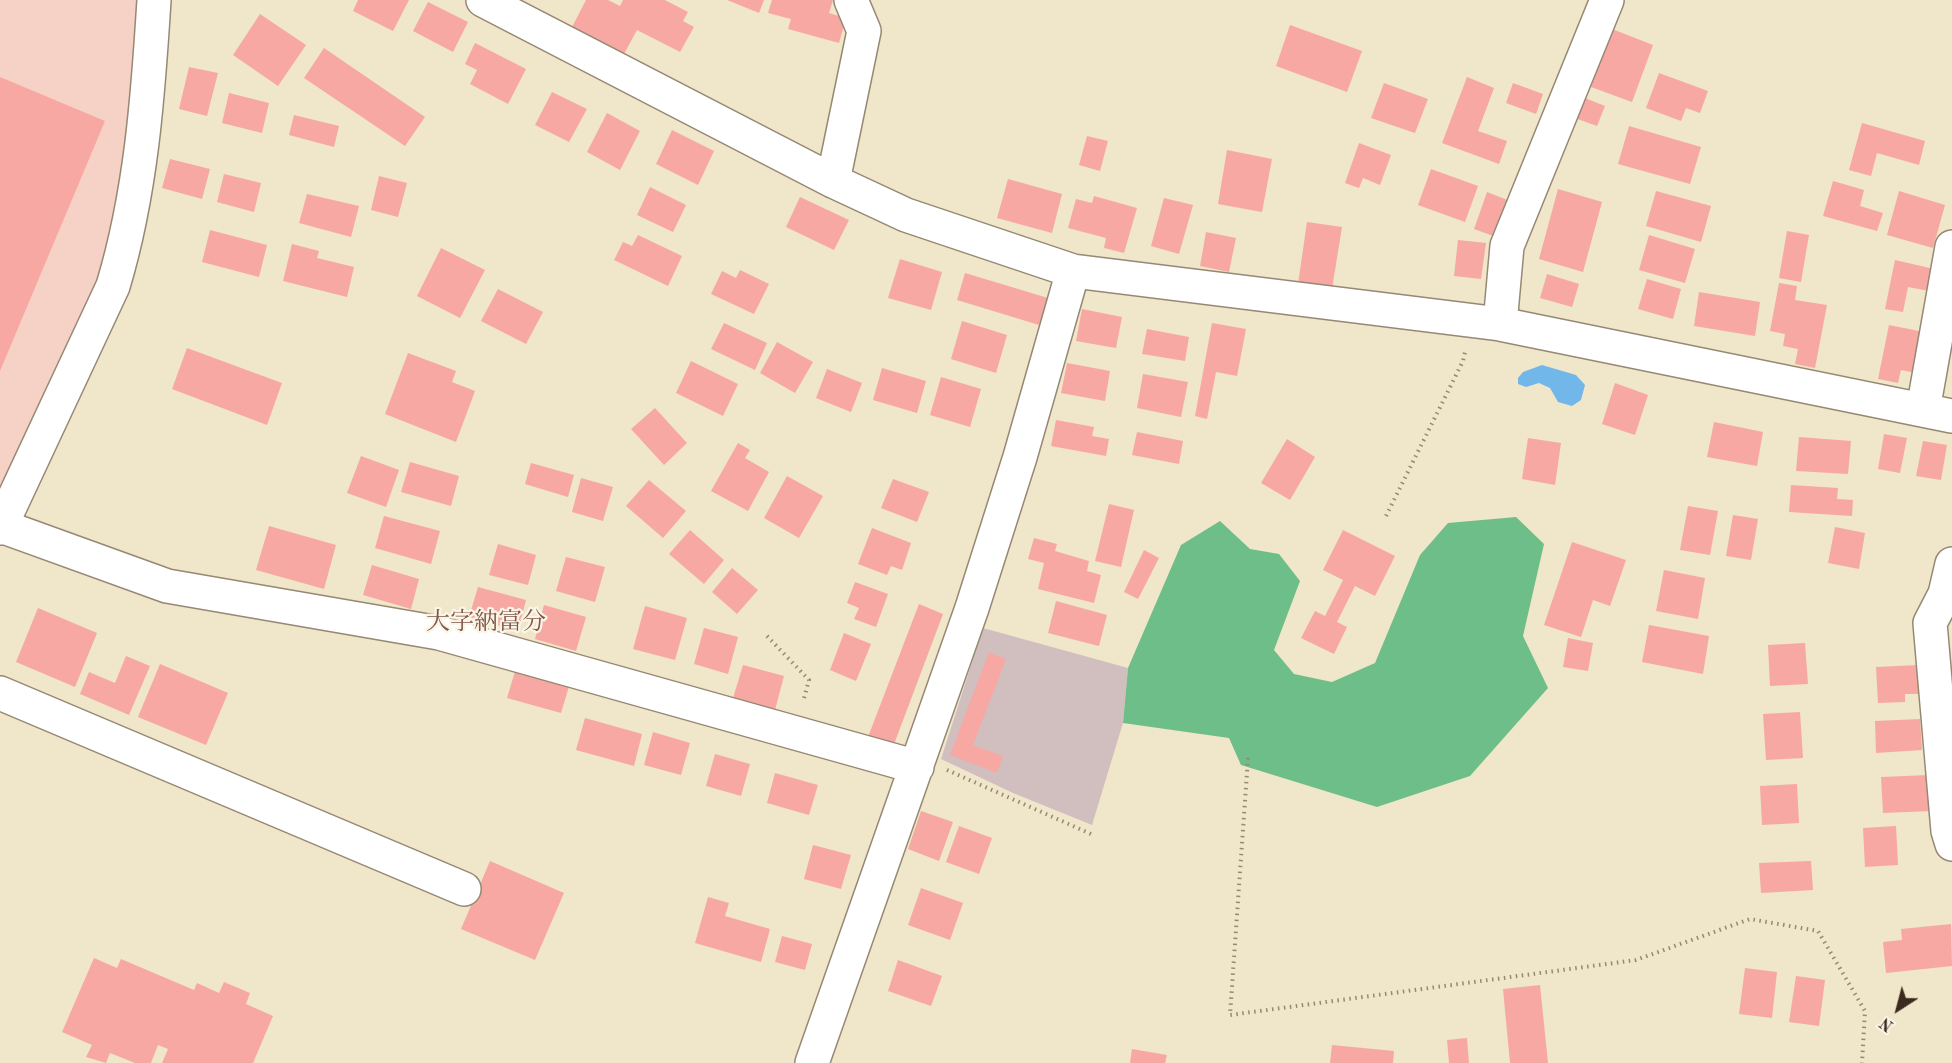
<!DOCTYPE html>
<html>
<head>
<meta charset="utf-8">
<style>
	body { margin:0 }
	#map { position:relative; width:1952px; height:1063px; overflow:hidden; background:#f0e6c9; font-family:"Old Standard TT",serif }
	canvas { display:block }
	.north { position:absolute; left:1868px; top:979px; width:60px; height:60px; -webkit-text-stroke:4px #fcf5e5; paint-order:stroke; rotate:216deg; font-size:16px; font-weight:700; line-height:24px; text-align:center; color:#3b2a1e }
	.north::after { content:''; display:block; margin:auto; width:21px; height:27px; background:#3b2a1e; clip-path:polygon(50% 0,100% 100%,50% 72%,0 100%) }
</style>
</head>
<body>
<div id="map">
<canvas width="1952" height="1063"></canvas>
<div class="north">N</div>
</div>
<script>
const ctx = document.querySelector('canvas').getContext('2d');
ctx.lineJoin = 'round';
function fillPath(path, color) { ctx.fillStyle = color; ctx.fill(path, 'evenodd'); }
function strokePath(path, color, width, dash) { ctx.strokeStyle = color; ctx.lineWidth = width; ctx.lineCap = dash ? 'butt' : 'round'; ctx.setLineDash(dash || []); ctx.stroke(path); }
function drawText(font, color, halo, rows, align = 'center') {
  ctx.font = font + ' "Old Standard TT","Noto Serif JP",serif'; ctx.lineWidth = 4.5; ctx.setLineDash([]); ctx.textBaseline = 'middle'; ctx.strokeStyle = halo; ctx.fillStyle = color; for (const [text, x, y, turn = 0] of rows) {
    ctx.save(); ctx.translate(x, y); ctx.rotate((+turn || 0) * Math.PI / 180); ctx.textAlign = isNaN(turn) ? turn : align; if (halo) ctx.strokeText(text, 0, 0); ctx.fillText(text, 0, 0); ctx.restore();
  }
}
fillPath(new Path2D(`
	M0,0H141L131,132L106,261L0,493Z`), '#f6d1c5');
fillPath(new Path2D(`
	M983,628L1128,668L1123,723L1092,825L1013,793L941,759Z`), '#d1bfbf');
fillPath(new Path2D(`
	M1516,517L1544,544L1523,636L1548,688L1470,776L1377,807L1241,765L1229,738L1123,723L1128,668L1181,545L1220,521L1250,549L1279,554L1300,581L1274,650L1294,674L1332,682L1375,663L1420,555L1448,523Z`), '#6ebe89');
fillPath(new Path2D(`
	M1542,365L1576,375L1585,385L1581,400L1572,406L1558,402L1550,388L1539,383L1526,387L1518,384V378L1523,372Z`), '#72b7e9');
fillPath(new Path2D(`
	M358,0H409L393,31L353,11Z
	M586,0H608L620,6L623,0H665L688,12L683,21L694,27L680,52L637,30L624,54L572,27Z
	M727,0H764L759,13Z
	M772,0H833L829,13L846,18L839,43L788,29L791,19L768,13Z
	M428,2L468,22L453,52L413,31Z
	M260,14L306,45L278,86L233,55Z
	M1290,25L1362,51L1347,92L1276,66Z
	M1612,29L1653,45L1632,102L1591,87Z
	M475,43L526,69L508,104L470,84L477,70L465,64Z
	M324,48L425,117L405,146L304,78Z
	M189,67L218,73L207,116L179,109Z
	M1659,73L1708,91L1700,113L1686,108L1681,121L1646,108Z
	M0,77L105,121L0,371Z
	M1467,77L1494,88L1478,131L1507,141L1499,164L1442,143Z
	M1384,83L1428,99L1415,133L1371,118Z
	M1513,83L1543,94L1536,114L1506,103Z
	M552,92L587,109L569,142L535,125Z
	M229,93L269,103L262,133L222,123Z
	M1580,96L1605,106L1597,126L1572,117Z
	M607,113L640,131L620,170L587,152Z
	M294,115L339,126L334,147L289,135Z
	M1862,123L1925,141L1919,165L1877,153L1871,176L1849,170Z
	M1629,126L1701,147L1690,184L1618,164Z
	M672,130L714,151L698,185L656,164Z
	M1087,136L1108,141L1100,171L1079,165Z
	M1359,143L1391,155L1380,185L1363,178L1359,188L1345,183Z
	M1227,150L1272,159L1262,212L1218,204Z
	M170,159L210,169L202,199L162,188Z
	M1431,169L1478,186L1465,222L1418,205Z
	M224,174L261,183L254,212L217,202Z
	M379,176L407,183L398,217L371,210Z
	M1008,179L1062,194L1052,233L997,218Z
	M1833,181L1864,190L1860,206L1883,213L1877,231L1823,216Z
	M650,187L686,205L673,232L637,215Z
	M1558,189L1602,202L1583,272L1539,259Z
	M1656,191L1711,206L1701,242L1646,226Z
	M1899,191L1945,205L1933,248L1887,235Z
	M1487,192L1510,201L1496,237L1474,229Z
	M307,194L359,206L351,237L299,223Z
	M1094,196L1137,208L1124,253L1104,248L1106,238L1068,228L1076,199L1092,203Z
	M800,197L849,220L834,250L786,227Z
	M1164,198L1193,205L1179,254L1151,246Z
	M1307,222L1342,227L1332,289L1298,284Z
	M210,230L267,245L259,277L202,262Z
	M1787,231L1809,235L1801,282L1779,278Z
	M1206,232L1236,238L1229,272L1200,266Z
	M638,235L682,256L668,286L614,260L623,242L632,246Z
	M1649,235L1695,249L1685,283L1639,270Z
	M1458,240L1486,243L1481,279L1454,276Z
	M292,244L319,251L317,258L354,267L347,297L283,281Z
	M441,248L485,270L460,318L417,296Z
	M900,259L942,272L931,310L888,298Z
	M1895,260L1934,269L1929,291L1908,287L1903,312L1885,309Z
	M740,270L769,284L754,314L711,294L722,271L736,278Z
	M965,273L1048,298L1039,325L957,300Z
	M1547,274L1579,284L1572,307L1540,298Z
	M1647,279L1681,289L1673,319L1638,309Z
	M1779,283L1797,286L1795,300L1827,305L1815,368L1795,364L1798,349L1783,346L1785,334L1770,331Z
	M498,289L543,312L526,344L481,321Z
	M1699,292L1760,302L1755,336L1694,326Z
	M1082,309L1122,317L1116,348L1076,341Z
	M962,321L1007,335L996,373L951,359Z
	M724,323L767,343L755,370L711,349Z
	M1212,323L1246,329L1237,376L1216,372L1207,419L1195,416Z
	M1889,325L1924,332L1916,373L1901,370L1898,383L1878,379Z
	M1147,329L1189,337L1185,361L1142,354Z
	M777,342L813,362L795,393L760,373Z
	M187,348L282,383L267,425L172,389Z
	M408,353L456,371L452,382L475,391L456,442L385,414Z
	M691,361L738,384L723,416L676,393Z
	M1067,363L1110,371L1105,401L1061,393Z
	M882,368L926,381L917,413L873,400Z
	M827,369L862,383L851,412L816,398Z
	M1143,374L1188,382L1181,417L1137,408Z
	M941,377L981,389L970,427L930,415Z
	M1615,383L1648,395L1635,435L1602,424Z
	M655,408L687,443L664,465L631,429Z
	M1056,420L1094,427L1092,436L1109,439L1106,456L1051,446Z
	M1714,422L1763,432L1757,466L1707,457Z
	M1137,432L1183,441L1179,464L1132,455Z
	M1884,434L1907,438L1900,473L1878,469Z
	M1799,437L1851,441L1848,474L1796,471Z
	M1528,438L1561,443L1555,485L1522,479Z
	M1287,439L1315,457L1290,500L1261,483Z
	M1923,441L1947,445L1941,480L1916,476Z
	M738,443L750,450L745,458L769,472L748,511L711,491Z
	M361,456L399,470L386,507L347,493Z
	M410,462L459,476L451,506L401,492Z
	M531,463L574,475L568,497L525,484Z
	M787,476L823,496L799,538L764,518Z
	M581,478L613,487L603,521L572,512Z
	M893,479L929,492L917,522L881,508Z
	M649,480L686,511L663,538L626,506Z
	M1791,485L1838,488L1837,499L1853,500L1852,516L1789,512Z
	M1109,504L1134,510L1121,567L1095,561Z
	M1688,506L1718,511L1710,555L1680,550Z
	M1733,515L1758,519L1751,560L1726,556Z
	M384,516L440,531L431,564L375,548Z
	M269,526L336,545L324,589L256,570Z
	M1835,527L1865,533L1859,569L1828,563Z
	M872,528L911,543L902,570L891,566L887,575L858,564Z
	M690,530L724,560L704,584L669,554Z
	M1343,530L1395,556L1375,596L1355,586L1337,622L1347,627L1334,654L1301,638L1315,611L1325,616L1343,580L1323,570Z
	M1034,538L1057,544L1055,551L1089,561L1087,571L1101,575L1094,603L1038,589L1044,563L1028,559Z
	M1572,542L1626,560L1610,606L1593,600L1581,637L1544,625Z
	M498,544L536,555L528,585L489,575Z
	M1144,550L1159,558L1138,599L1124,592Z
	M566,557L605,567L595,602L556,591Z
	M372,565L419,579L411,609L363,595Z
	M732,568L758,590L737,614L712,592Z
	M1664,570L1705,578L1698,619L1656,611Z
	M855,582L888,594L876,627L854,619L859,608L847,603Z
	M478,587L526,600L518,631L469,617Z
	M1056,601L1107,615L1099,646L1048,633Z
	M919,604L943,614L893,747L868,737Z
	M544,605L586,617L576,651L535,639Z
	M645,606L687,618L675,660L633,649Z
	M38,608L97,633L75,687L16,662Z
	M1649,625L1709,636L1703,674L1642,662Z
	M704,628L738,637L728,674L694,664Z
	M844,633L871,644L856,681L830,670Z
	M1568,638L1593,643L1588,671L1563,667Z
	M1805,643L1808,684L1770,686L1768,645Z
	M989,652L1006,659L973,745L1003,756L997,773L950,755Z
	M126,656L150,666L129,715L80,694L89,672L115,683Z
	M160,664L228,693L206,745L138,717Z
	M743,665L784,676L775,710L733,698Z
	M1919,665L1920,694H1905V702L1878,703L1876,667Z
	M516,668L570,683L561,713L507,698Z
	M1800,712L1803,758L1766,760L1763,714Z
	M585,718L642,734L634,766L576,750Z
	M1920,719L1922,750L1876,753L1875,721Z
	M653,732L690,743L681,775L644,765Z
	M715,754L750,764L741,796L706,786Z
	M775,773L818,785L809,815L767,803Z
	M1929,775L1931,811L1883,813L1881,777Z
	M1797,784L1799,823L1762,825L1760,786Z
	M921,811L953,822L939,861L908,849Z
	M959,826L992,838L979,874L946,862Z
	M1896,826L1898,865L1865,867L1863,828Z
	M813,845L851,855L841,889L804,879Z
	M490,861L564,893L535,960L461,929Z
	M1811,861L1813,890L1761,893L1759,863Z
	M921,888L963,903L950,940L908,925Z
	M708,897L729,903L725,916L770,929L761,962L695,943Z
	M1951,924L1952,966L1886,973L1883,942L1902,940L1901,929Z
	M782,936L812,944L805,970L775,962Z
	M94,958L117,968L121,959L194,990L197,983L219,993L224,982L250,993L246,1004L273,1016L253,1063H162L168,1049L158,1045L151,1063H135L110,1053L106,1063L86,1057L92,1045L62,1032Z
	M898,960L942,976L931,1006L888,991Z
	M1745,968L1777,972L1772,1018L1739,1014Z
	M1796,976L1825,980L1819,1026L1789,1022Z
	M1540,985L1548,1063H1510L1503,989Z
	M1467,1038L1469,1063H1449L1447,1040Z
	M1332,1045L1394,1051L1393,1063H1330Z
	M1132,1049L1167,1055L1165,1063H1130Z`), '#f7a8a2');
const minor = new Path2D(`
	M483,0L833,181L906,215L1073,271L1500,324L1952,416
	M833,181L864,31L851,0
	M1500,324L1507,246L1607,0
	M1923,410L1952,247
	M1,526L167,586L439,633L917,767
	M0,528L113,286C141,193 148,97 154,0
	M1952,564L1945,594L1930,623L1948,831L1952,844
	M0,693L464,889
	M812,1063L972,608L1020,457L1073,271`);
strokePath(minor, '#968874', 36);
strokePath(new Path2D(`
	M1386,516L1463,361L1465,352
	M767,636L809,680L803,702
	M1248,758L1230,1015L1636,960L1750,919L1818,931L1865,1011L1862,1063
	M947,770L1091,834`), '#968874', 4, [1.5, 4.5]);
strokePath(minor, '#fff', 33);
drawText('24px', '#7d564c', '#fcf5e5', [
	["大字納富分",486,623]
]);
</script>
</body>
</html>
